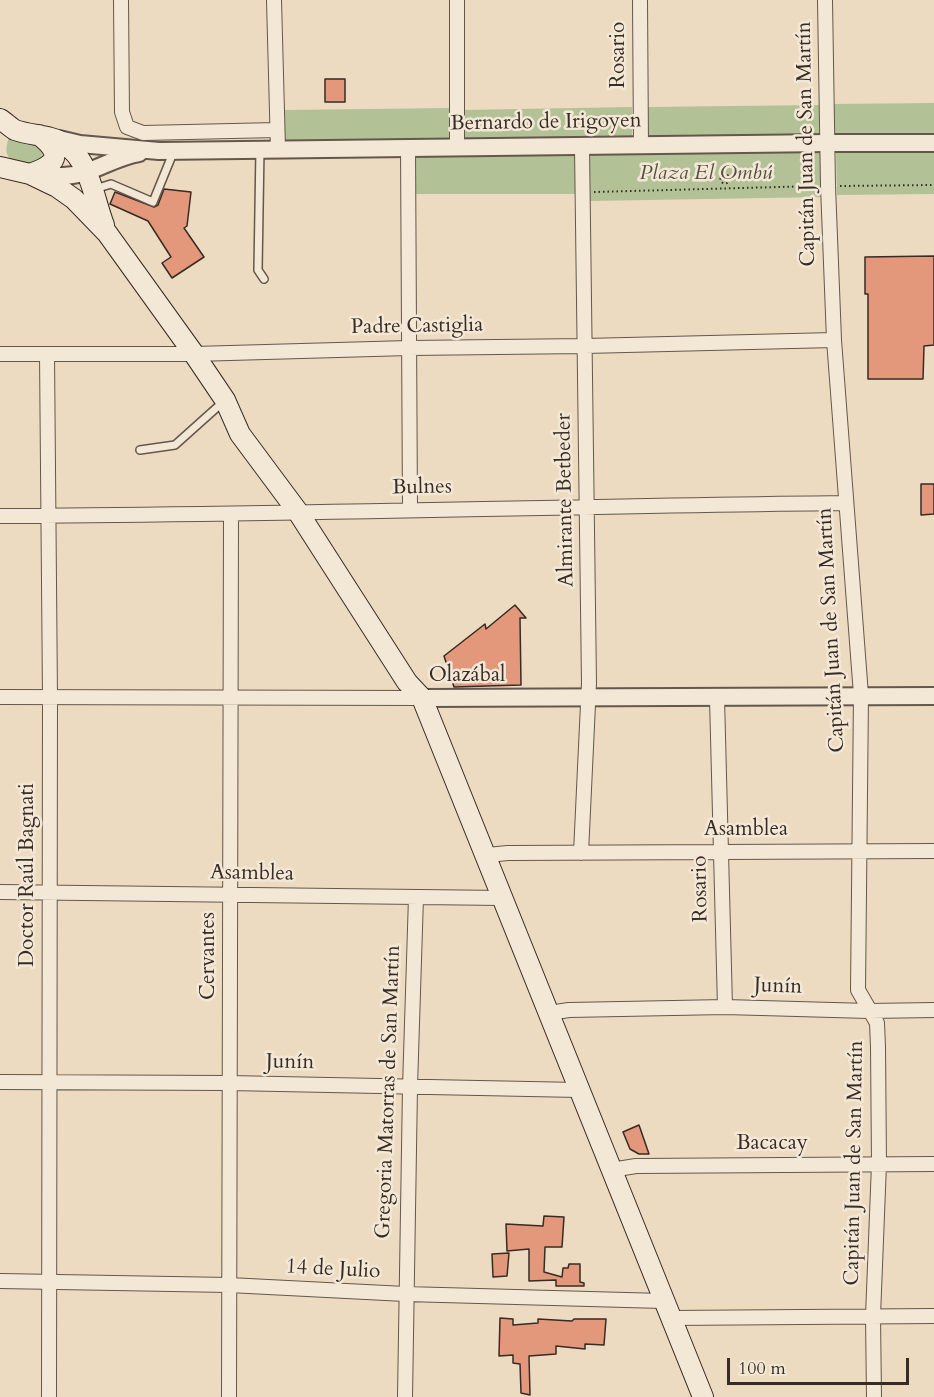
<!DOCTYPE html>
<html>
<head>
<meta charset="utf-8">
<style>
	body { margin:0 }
	#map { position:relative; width:934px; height:1397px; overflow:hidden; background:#ecdbc0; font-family:Cardo,serif }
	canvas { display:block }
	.scale { position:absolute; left:727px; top:1358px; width:182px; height:27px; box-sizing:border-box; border:3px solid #372b25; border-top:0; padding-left:8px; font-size:18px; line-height:21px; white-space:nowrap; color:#372b25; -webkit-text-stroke:4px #f3e8d6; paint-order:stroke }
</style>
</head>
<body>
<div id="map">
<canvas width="934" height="1397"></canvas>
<div class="scale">100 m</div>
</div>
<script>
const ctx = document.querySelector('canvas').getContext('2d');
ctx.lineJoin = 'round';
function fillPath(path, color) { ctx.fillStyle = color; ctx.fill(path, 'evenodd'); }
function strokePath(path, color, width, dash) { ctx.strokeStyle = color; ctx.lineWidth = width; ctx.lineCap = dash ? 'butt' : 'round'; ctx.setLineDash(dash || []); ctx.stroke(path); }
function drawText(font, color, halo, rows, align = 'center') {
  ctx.font = font + ' Cardo,serif'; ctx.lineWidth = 5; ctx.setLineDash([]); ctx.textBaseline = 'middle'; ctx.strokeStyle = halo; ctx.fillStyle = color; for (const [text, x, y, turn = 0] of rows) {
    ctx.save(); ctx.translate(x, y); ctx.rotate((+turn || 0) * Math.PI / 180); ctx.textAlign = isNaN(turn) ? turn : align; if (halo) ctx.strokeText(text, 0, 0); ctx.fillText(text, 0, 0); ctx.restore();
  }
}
fillPath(new Path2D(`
	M934,103V140L831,141V104Z
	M819,105V138L646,140V107Z
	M632,107V140L463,142L462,110Z
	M450,108L451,141L284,143V110Z
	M17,137L31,141L42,150L43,157L33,166C16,163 0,161 9,138Z
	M823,147L824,197L590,201L588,151Z
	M934,150V194L837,195L836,152Z
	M412,154L575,155V194H412Z`), '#b3c196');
const building = new Path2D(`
	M325,79H345V102H325Z
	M164,189L191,192L187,226L184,228L204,257L172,278L162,263L171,257L148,221L110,204L115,192L154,207L158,205Z
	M934,256V345L924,346L923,379H868V294H865V257Z
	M921,484H934V514L921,515Z
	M515,605L526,618H520L521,685L454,687L444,656L485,624L486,629Z
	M639,1125L649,1154H639L630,1149L623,1132Z
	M544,1216L564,1217L562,1247H545L544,1272L562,1277L563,1268H568L569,1264H580V1282L584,1283V1286H556V1280L529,1281V1249L507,1251L506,1224L543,1226Z
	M509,1253L507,1276L493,1277L492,1254Z
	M500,1318L513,1319V1325L538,1323V1319L572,1321L574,1319H606L604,1345L585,1344V1349L556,1346V1354L529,1356L530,1395L521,1393L520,1364L513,1363V1355L499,1356Z`);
fillPath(building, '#e3987c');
strokePath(building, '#372b25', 1.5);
const service = new Path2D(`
	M260,149L258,270L264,279
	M95,189L111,184L153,202L173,153
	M140,450L175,445L223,402`);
const minor = new Path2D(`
	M121,0L122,112L127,127L143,133L277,130
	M274,0L278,149
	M457,0V148
	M640,0L641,146
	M825,0L828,186L834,340L861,695L858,990L877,1023L878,1047L879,1164L873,1316L874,1397
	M408,148L410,509
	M0,354H194L409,348L585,346L834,340
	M47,354L50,697L49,1397
	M0,516C282,515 564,506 846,503
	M0,697L422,698
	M717,698L725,1007
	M581,853L589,683L582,147
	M487,855L508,853L934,851
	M0,892L503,898
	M549,1013L569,1010L725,1007L869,1011L934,1010
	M0,1082L229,1083L579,1090
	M611,1170L636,1166L934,1164
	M0,1281L229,1285L405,1294L663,1301
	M670,1318L934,1316
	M229,1397L231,515
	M405,1397L410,1087L416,897`);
const tertiary = new Path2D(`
	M59,139L80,144L159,151L827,143H934
	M34,175C52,176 68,178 86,172C104,166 120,156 139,153
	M422,698L934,696`);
const secondary = new Path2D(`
	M0,119C5,122 10,127 15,130C26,134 40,135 51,138C89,148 92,194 104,225
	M0,167L30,174L57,187L74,199L107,233L194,354L225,400L240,434L298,512L407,682L422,698L703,1397
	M30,174C57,165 64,154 39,135`);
strokePath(service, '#64574c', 10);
strokePath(minor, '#64574c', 16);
strokePath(tertiary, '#64574c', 20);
strokePath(secondary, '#372b25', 22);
strokePath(new Path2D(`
	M720.5 179a4.5 4.5 0 1 1 9 0a4.5 4.5 0 1 1-9 0Z
	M840,186L934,185
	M594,192L816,186`), '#372b25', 2, [1.5, 3]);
strokePath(service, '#f3e8d6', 7);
strokePath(minor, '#f3e8d6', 14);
strokePath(tertiary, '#f3e8d6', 16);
strokePath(secondary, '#f3e8d6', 20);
drawText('21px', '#372b25', '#f3e8d6', [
	["Rosario",619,55,-90],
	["Bernardo de Irigoyen",546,123,-1],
	["Capitán Juan de San Martín",807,144,-91],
	["Padre Castiglia",417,327,-1],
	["Bulnes",422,488,-1],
	["Almirante Betbeder",566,500,-91],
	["Capitán Juan de San Martín",832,630,-93],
	["Olazábal",467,676],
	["Asamblea",746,830],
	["Asamblea",252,874,1],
	["Doctor Raúl Bagnati",28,875,-90],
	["Rosario",701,889,-91],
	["Cervantes",209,956,-90],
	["Junín",778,987,2],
	["Junín",290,1063,1],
	["Gregoria Matorras de San Martín",389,1092,-88],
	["Bacacay",772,1144],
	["Capitán Juan de San Martín",855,1163,-89],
	["14 de Julio",333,1270,3]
]);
drawText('italic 21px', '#565041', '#f3e8d6', [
	["Plaza El Ombú",706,174]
]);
</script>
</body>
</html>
